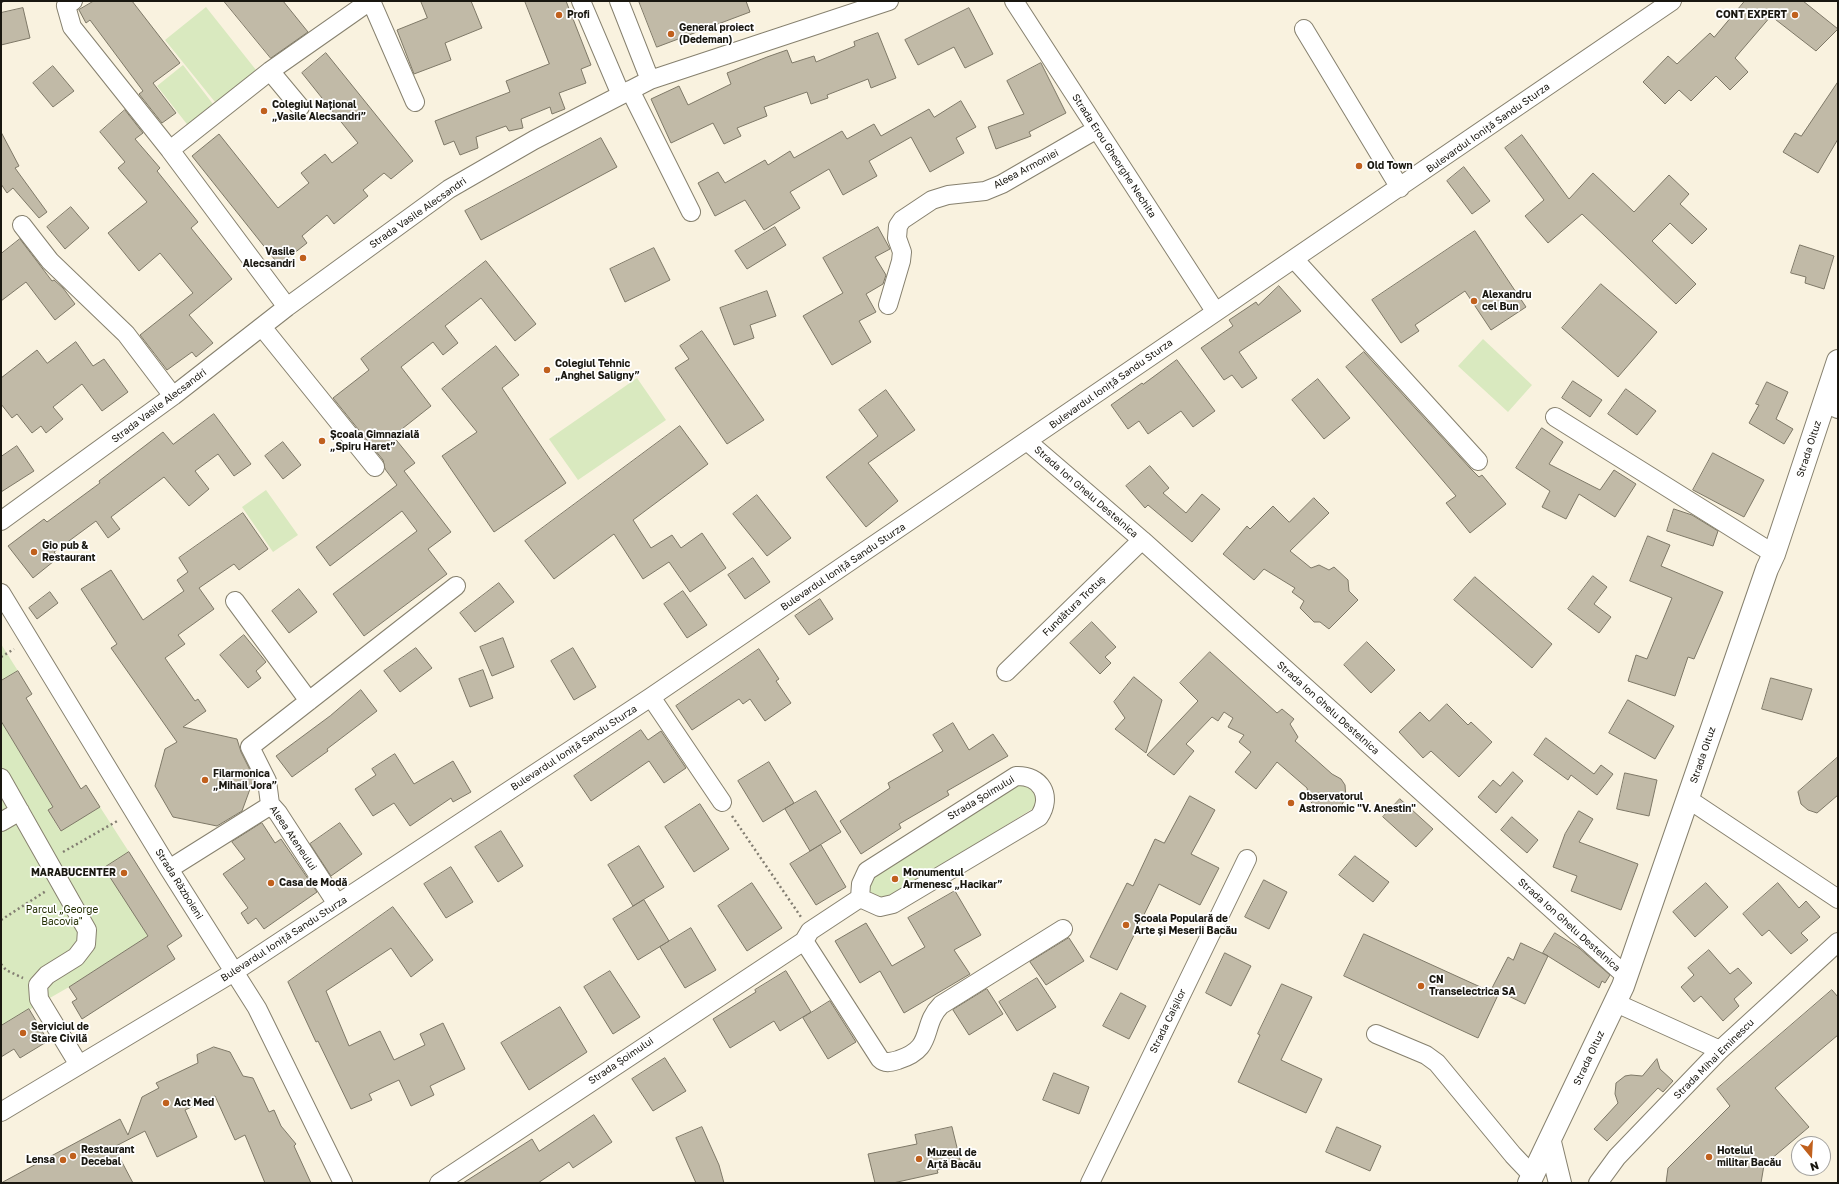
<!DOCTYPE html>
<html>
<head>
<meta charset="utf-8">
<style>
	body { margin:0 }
	#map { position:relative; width:1839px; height:1184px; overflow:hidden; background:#f9f2df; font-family:"Golos Text",sans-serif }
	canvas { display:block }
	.frame { position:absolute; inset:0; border:2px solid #191710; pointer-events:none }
	.north { position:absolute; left:1791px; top:1136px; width:40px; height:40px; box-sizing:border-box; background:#fff; border:1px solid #a3a29f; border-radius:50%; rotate:162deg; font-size:11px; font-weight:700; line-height:16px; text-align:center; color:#191710 }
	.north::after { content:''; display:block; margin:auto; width:14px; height:18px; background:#c0601d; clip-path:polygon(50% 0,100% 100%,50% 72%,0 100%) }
</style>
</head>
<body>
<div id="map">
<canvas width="1839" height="1184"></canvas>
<div class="frame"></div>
<div class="north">N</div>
</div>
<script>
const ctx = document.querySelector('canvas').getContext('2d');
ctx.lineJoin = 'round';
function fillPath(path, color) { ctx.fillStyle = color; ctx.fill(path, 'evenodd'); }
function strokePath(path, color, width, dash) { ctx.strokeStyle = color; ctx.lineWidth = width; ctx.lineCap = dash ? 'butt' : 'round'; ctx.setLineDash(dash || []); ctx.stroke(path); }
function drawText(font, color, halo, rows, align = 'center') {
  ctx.font = font + ' "Golos Text",sans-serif'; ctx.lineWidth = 3.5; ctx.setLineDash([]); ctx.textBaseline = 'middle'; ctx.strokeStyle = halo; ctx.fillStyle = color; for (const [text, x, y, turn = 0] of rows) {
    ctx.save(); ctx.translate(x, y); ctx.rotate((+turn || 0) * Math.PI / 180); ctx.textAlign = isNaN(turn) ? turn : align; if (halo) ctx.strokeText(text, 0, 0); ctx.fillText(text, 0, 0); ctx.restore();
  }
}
fillPath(new Path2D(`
	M206,7L260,75L219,107L165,40Z
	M183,65L216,108L190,128L157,86Z
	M1483,339L1532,385L1508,412L1458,366Z
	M637,378L666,420L578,480L549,439Z
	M266,490L298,535L273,552L242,507Z
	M1,644L18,671L1,681Z
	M1,721L53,807L48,810L60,831L100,807L129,852L105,868L148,936L69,987L1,1026Z
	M1021,782L1038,788L1036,806L1032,809L890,898L886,900C874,896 863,892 871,877Z`), '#d9e9bf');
const building = new Path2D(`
	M94,1H132L180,63L153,83L176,113L162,123L139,94L143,91L90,20L86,23L79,10Z
	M224,1H283L308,32L271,58Z
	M421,1H471L482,28L445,43L451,60L414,74L397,30L427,18Z
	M525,1H566L591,65L581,69L586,83L559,93L565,109L552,114L550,107L521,119L523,128L509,131L506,126L476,137L478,148L460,155L454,141L444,145L435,121L510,92L506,81L549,64Z
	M639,1H746L750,12L657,47Z
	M1745,1H1803L1838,29L1816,51L1771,16L1735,58L1748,72L1730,90L1716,76L1691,101L1679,90L1665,104L1643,82L1668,56L1677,64L1710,33L1714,37Z
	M23,8L30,38L1,45V13Z
	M969,8L993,54L965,68L954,47L918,65L905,40Z
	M878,33L896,78L871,88L868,79L827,95L828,98L811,104L807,92L764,107L767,116L737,128L741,136L724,144L713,123L671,143L651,99L679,86L688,105L731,84L727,73L767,57L787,50L792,63L814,56L816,62L855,46L854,42Z
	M326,53L413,161L391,179L384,173L363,190L368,196L334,224L327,215L302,236L307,243L279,265L192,156L219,134L278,208L309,183L301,173L325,154L332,163L358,143L302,73Z
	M1041,63L1066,113L1029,132L1031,136L996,149L988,127L1024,114L1007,81Z
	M53,66L74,91L53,107L33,83Z
	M1838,82V139L1818,173L1783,152L1795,133L1801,136Z
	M961,101L976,127L956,138L964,153L930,172L911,137L869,161L877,176L843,195L829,169L790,192L800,208L764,230L745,200L715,216L698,183L718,172L725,183L765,160L768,165L790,151L794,158L842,131L847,139L874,124L881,136L929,109L934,117Z
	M125,110L143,133L135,139L160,168L157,171L198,222L191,228L232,279L189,315L213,343L196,357L192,352L167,370L140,335L193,293L160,253L139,271L108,233L147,202L118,168L125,162L100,132Z
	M1,132L19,166L15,168L47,212L39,218L13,188L7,193L1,184Z
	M1522,135L1569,199L1593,173L1634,212L1669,175L1689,194L1680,204L1707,229L1692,244L1670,223L1652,241L1696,284L1676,304L1582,214L1548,243L1525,216L1544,200L1505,148Z
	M601,138L617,167L481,240L465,211Z
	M1464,167L1490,201L1472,214L1447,181Z
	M71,207L89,228L65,249L47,227Z
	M775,227L786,245L747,269L735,251Z
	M878,227L890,249L875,257L886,275L883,284L866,294L876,312L859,321L871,342L832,365L803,316L843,293L823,258Z
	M1475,231L1526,307L1491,330L1465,291L1415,325L1419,331L1401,343L1372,300Z
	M20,239L52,281L54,280L63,288L75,304L55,320L26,282L1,301V254Z
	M1800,245L1834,256L1824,289L1805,283L1806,277L1791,273Z
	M654,248L670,280L625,302L610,269Z
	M486,261L536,324L515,341L481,298L445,326L458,343L443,355L433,342L401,367L431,406L393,436L415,463L404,471L451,532L428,549L447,574L364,636L333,594L417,531L402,511L330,566L316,547L397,485L385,469L383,460L333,398L369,370L361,359Z
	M1601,284L1657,332L1618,377L1562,328Z
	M1279,286L1301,311L1239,352L1257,378L1242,388L1232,375L1224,380L1201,348L1233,326L1229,320L1256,302L1258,305Z
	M767,291L776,316L750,325L754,338L734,345L720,308Z
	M702,331L764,420L727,444L675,368L689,359L680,346Z
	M76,342L93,366L104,359L128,392L102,411L82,384L53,407L63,419L46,433L41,426L32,433L17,414L12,418L1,404V378L37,350L47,363Z
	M496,346L519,375L502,388L566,483L494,532L442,456L477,432L442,389Z
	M1364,352L1470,468L1479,477L1482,475L1506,504L1470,533L1446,503L1456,496L1346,367Z
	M1177,360L1215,411L1193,427L1181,411L1148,434L1139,421L1128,429L1111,405L1142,383L1143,384Z
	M1318,379L1350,418L1324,439L1292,400Z
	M1573,381L1602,400L1590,417L1562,398Z
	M1767,382L1788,392L1776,419L1793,429L1784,444L1749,423L1759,405L1756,404Z
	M1626,389L1656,411L1637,435L1608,414Z
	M886,390L915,430L868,463L898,501L866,527L826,477L878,436L859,410Z
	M214,414L251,464L234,476L218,454L195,471L209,489L189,506L164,477L111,517L120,529L108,538L96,521L54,552L59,557L33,578L8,546L44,519L47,522L100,483L99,481L163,432L173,444Z
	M680,426L708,464L633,520L651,548L672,535L681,548L702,533L726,568L690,592L669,562L643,579L614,534L554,579L525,541Z
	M1542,428L1563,442L1549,464L1600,490L1614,470L1636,484L1615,517L1579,494L1566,519L1542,507L1550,491L1516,468Z
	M283,442L301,465L283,479L265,456Z
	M17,446L34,471L1,492V457Z
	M1713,453L1764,480L1744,517L1693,490Z
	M1150,466L1169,488L1163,493L1186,513L1202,494L1220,509L1192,542L1148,505L1145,508L1126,486Z
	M757,495L791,538L767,556L733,514Z
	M1314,498L1329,513L1290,551L1311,568L1319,565L1329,570L1334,567L1348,580L1349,591L1358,600L1329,629L1320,622H1314L1300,608L1304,601L1292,592L1295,588L1264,569L1254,580L1223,554L1247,526L1250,529L1273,506L1289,522Z
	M1674,509L1692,515L1718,531L1713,546L1667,531Z
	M243,513L268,549L239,570L234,564L199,588L214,609L178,635L185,644L165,658L195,701L198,699L206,711L183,727L237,739L241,752L254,778L242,811L217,826L173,817L155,786L165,749L177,742L111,648L117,644L81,589L111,570L143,620L184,591L177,580L188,572L179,558Z
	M1648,536L1670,545L1661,566L1723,592L1694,659L1688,657L1675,696L1628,681L1636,655L1647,659L1672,598L1630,581Z
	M753,558L770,582L745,599L728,575Z
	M1593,576L1607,587L1594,604L1611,617L1599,633L1568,609Z
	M1475,577L1552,644L1532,668L1454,600Z
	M499,583L514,602L475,632L460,613Z
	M299,589L317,612L289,633L272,611Z
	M683,591L707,625L687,638L664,604Z
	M50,592L58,603L37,619L29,608Z
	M820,599L833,619L809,635L795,616Z
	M1092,622L1116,647L1105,657L1111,663L1100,674L1070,643Z
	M244,635L266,662L256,671L261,678L248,688L220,655Z
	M503,638L514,667L492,676L480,647Z
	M1367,642L1395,670L1371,693L1344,665Z
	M416,648L432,668L400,692L384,671Z
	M573,648L596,687L574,700L551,661Z
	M759,649L779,679L776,681L791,703L765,721L750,699L743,704L739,699L692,730L676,706Z
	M1210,652L1277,713L1282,709L1294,719L1290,724L1298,737L1295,741L1332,774L1341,779L1345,785L1346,798L1339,809L1328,813L1316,809L1309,799L1307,788L1277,762L1256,789L1235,772L1251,752L1239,742L1244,735L1228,727L1233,718L1224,712L1218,721L1212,717L1186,744L1194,751L1174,775L1147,755L1198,701L1180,683Z
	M483,670L493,698L470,707L459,679Z
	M18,671L32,694L26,698L81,789L86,785L100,807L61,831L48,810L53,807L1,721V681Z
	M1134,677L1162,700L1146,753L1115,729L1125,718L1114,702Z
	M1771,678L1812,689L1802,720L1762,709Z
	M361,690L377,711L327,749L328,751L292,777L276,756L330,716Z
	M1628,700L1674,726L1655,759L1609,733Z
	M1447,704L1468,725L1471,722L1492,742L1459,777L1431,751L1423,758L1399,732L1420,712L1429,721Z
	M953,723L969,750L993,734L1008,756L947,791L949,795L899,824L901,828L861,854L840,821L890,788L888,783L943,751L933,735Z
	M641,730L648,740L661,731L686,768L664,783L649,761L591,801L574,776Z
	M1546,738L1594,774L1601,765L1613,774L1597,795L1571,775L1568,780L1534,755Z
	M395,754L414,784L453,761L471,792L453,802L451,798L410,826L394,803L373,816L355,789L376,775L372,769Z
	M1838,757V795L1817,813L1808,810L1801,804L1798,792Z
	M769,762L794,803L763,822L738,781Z
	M1513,772L1523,781L1496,813L1478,797L1493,780L1500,786Z
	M1625,773L1657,780L1649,816L1617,809Z
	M816,791L841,832L810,851L785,809Z
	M1190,796L1215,810L1191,854L1219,868L1200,905L1159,884L1117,970L1090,957L1127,883L1133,886L1155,839L1164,843Z
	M1400,799L1433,829L1416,847L1383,817Z
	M700,804L729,849L694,872L665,827Z
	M1579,811L1593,819L1579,842L1638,864L1621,910L1571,891L1577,876L1553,867L1565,834Z
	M1512,817L1538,840L1527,853L1501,830Z
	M262,823L275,843L281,839L317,892L264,929L256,918L248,924L241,913L248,908L223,874L245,859L232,842Z
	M340,823L362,854L331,876L310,844Z
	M501,831L523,866L498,882L475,847Z
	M821,845L846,887L816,905L790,864Z
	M639,846L664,887L633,906L608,865Z
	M129,852L182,936L167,946L175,959L82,1019L72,1002L77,999L69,987L148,936L104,868Z
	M1355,856L1389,882L1373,902L1339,875Z
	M451,867L473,902L446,918L424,884Z
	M1264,880L1287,892L1269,929L1245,917Z
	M752,883L782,928L747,951L718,906Z
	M1706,883L1728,907L1695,937L1673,912Z
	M1778,883L1799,908L1806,901L1820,917L1801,933L1808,940L1791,954L1769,930L1762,936L1743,914Z
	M955,891L981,935L954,950L970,974L904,1013L880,971L860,983L835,941L866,923L892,966L925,947L908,918Z
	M644,900L669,941L638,960L613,919Z
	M393,907L433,960L411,977L391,948L326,991L349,1046L380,1031L394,1060L425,1045L420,1034L443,1023L465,1069L430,1086L434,1095L411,1106L399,1080L369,1094L372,1100L351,1109L318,1041L316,1042L288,982Z
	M691,928L716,970L685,988L660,947Z
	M1555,933L1579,948L1610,975L1605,983L1602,981L1599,988L1543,953Z
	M1364,934L1498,995L1478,1038L1344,976Z
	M1069,938L1084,961L1046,985L1030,962Z
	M1521,943L1548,956L1525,1004L1492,988L1508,957L1513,960Z
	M1709,950L1730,974L1738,968L1752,983L1734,999L1739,1006L1723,1021L1701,996L1694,1002L1681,987L1694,975L1688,968Z
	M1225,953L1251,966L1231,1006L1206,993Z
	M610,971L640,1017L613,1034L584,987Z
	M786,971L811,1012L780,1031L774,1021L730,1048L713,1019L756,992L755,990Z
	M1037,978L1056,1007L1017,1031L999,1002Z
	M1282,984L1312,997L1281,1060L1322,1079L1306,1113L1238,1082L1260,1035L1258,1034Z
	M987,989L1003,1014L969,1035L953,1010Z
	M1832,990L1838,997V1035L1775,1088L1809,1127L1764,1165L1761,1183H1666L1668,1168L1730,1106L1717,1089Z
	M1121,993L1146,1006L1129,1039L1103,1026Z
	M830,1001L856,1042L828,1059L803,1018Z
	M560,1007L587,1052L529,1090L501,1043Z
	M29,1009L48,1041L20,1058L14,1049L1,1057V1026Z
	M214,1047L230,1052L243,1076L253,1078L269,1112L274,1110L281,1126L296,1144L294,1146L311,1183H265L245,1135L235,1140L215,1096L185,1110L197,1137L157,1157L145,1131L114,1147L133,1183H1L120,1119L128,1135L142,1097L159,1088L156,1083L198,1063L197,1055Z
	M665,1058L686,1091L653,1111L632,1079Z
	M1657,1059L1660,1069L1673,1081L1663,1092L1658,1088L1607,1141L1594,1129L1618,1103L1615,1094L1616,1083L1625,1076L1631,1075L1642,1076Z
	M1054,1073L1089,1087L1079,1114L1043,1100Z
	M594,1115L612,1142L573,1168L569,1162L538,1183H463L532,1139L539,1151Z
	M702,1127L719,1165L724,1183H696L676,1138Z
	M952,1127L961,1164L937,1170L938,1173L893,1183H875L868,1154L917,1144L915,1135Z
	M1337,1127L1381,1146L1370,1171L1326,1152Z`);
fillPath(building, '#c1baa7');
strokePath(building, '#7e7867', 1);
const minor = new Path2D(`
	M73,1L66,6L72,27L170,150L287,307
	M371,1L415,102
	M581,1L621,95
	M619,1L650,80
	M1014,1L1215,311
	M1304,29L1400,188
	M270,71L300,107
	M630,90L691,212
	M170,150L270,71L370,1
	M22,225L50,261L126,334L173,396
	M1295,260L1478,461
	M888,305L901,261L902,252L897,238L898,226L902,220L932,200L948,195L985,191L1002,184L1097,129
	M262,327L375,467
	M1824,403L1838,409
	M1555,417L1774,554
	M1028,442L1142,540L1626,976
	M1,521L173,396L287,307L449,189L534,140L650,80L889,1
	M1,593L169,869L257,1008L343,1183
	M235,601L309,701
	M1006,672L1142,540
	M651,697L722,802
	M1016,776C1041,775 1053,796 1039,817L893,904L880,907L860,898L861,884L867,871Z
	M1,778L87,930L86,944L76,957L47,975L38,985L39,999L79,1065
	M1688,799L1838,899
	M1,822L20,811
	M169,869L271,805
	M337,904L278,813L270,804L267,781L250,747L456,586
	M804,941L880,1059C885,1064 891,1062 898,1060C936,1048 920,1026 941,1005L1063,929
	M1616,1003L1720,1050
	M1376,1034L1426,1055L1437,1063L1513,1155L1532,1175
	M1,1112L234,972L651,697L1672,1
	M439,1183L804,941L810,931L860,898
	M1090,1183L1247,859
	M1598,1183L1617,1157L1720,1050L1838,942`);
const major = new Path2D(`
	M1550,1142L1560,1183
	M1529,1183L1623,986L1767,569L1774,554L1838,361`);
strokePath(minor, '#86806e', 20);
strokePath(major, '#86806e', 24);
strokePath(new Path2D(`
	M1,2L6,1
	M1,657L14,649
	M732,816L801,917
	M63,852L119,820
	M1,920L46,891
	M1,964L6,970L23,978`), '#827d71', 2.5, [2, 3]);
strokePath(minor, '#fff', 18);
strokePath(major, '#fff', 22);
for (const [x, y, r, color] of [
	[559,15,4,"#c0601d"],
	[1795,15,4,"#c0601d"],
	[671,34,4,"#c0601d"],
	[264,111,4,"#c0601d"],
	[1359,166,4,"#c0601d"],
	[303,258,4,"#c0601d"],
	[1474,301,4,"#c0601d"],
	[547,370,4,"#c0601d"],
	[322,441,4,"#c0601d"],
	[34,552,4,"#c0601d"],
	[205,780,4,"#c0601d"],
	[1291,803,4,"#c0601d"],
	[124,873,4,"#c0601d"],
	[895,879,4,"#c0601d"],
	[271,883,4,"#c0601d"],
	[1126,925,4,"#c0601d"],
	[1421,986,4,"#c0601d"],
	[23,1033,4,"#c0601d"],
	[166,1103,4,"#c0601d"],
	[73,1156,4,"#c0601d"],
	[1709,1157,4,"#c0601d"],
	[919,1159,4,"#c0601d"],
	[63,1160,4,"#c0601d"]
]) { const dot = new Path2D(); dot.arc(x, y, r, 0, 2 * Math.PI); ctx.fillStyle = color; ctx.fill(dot); strokePath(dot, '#fff', 1.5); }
drawText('bold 10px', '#191710', '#fff', [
	["Profi",567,15],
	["CONT EXPERT",1787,15,"right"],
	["General proiect",679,28],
	["(Dedeman)",679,40],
	["Colegiul Național",272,105],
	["„Vasile Alecsandri”",272,117],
	["Old Town",1367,166],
	["Vasile",295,252,"right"],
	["Alecsandri",295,264,"right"],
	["Alexandru",1482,295],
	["cel Bun",1482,307],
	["Colegiul Tehnic",555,364],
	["„Anghel Saligny”",555,376],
	["Școala Gimnazială",330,435],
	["„Spiru Haret”",330,447],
	["Gio pub &",42,546],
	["Restaurant",42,558],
	["Filarmonica",213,774],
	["„Mihail Jora”",213,786],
	["Observatorul",1299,797],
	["Astronomic \"V. Anestin\"",1299,809],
	["MARABUCENTER",116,873,"right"],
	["Monumentul",903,873],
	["Armenesc „Hacikar”",903,885],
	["Casa de Modă",279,883],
	["Școala Populară de",1134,919],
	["Arte și Meserii Bacău",1134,931],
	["CN",1429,980],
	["Transelectrica SA",1429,992],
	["Serviciul de",31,1027],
	["Stare Civilă",31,1039],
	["Act Med",174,1103],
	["Restaurant",81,1150],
	["Decebal",81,1162],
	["Hotelul",1717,1151],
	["militar Bacău",1717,1163],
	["Muzeul de",927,1153],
	["Artă Bacău",927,1165],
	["Lensa",55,1160,"right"]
], 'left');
drawText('10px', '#191710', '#fff', [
	["Bulevardul Ioniță Sandu Sturza",1488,128,-35],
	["Strada Erou Gheorghe Nechita",1114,156,57],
	["Aleea Armoniei",1026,169,-28],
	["Strada Vasile Alecsandri",418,213,-35],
	["Bulevardul Ioniță Sandu Sturza",1111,384,-35],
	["Strada Vasile Alecsandri",159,406,-37],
	["Strada Oituz",1809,449,-72],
	["Strada Ion Ghelu Destelnica",1086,492,41],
	["Bulevardul Ioniță Sandu Sturza",843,567,-34],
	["Fundătura Trotuș",1074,606,-44],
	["Strada Ion Ghelu Destelnica",1328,708,42],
	["Bulevardul Ioniță Sandu Sturza",574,748,-33],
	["Strada Oituz",1703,755,-71],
	["Strada Șoimului",981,798,-31],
	["Aleea Ateneului",293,838,56],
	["Strada Războieni",179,884,58],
	["Strada Ion Ghelu Destelnica",1569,925,42],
	["Bulevardul Ioniță Sandu Sturza",284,939,-33],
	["Strada Caișilor",1168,1021,-64],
	["Strada Oituz",1589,1058,-65],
	["Strada Mihai Eminescu",1714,1059,-45],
	["Strada Șoimului",621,1061,-34]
]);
drawText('10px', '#253104', '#fff', [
	["Parcul „George",62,910],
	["Bacovia\"",62,922]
]);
</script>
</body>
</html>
